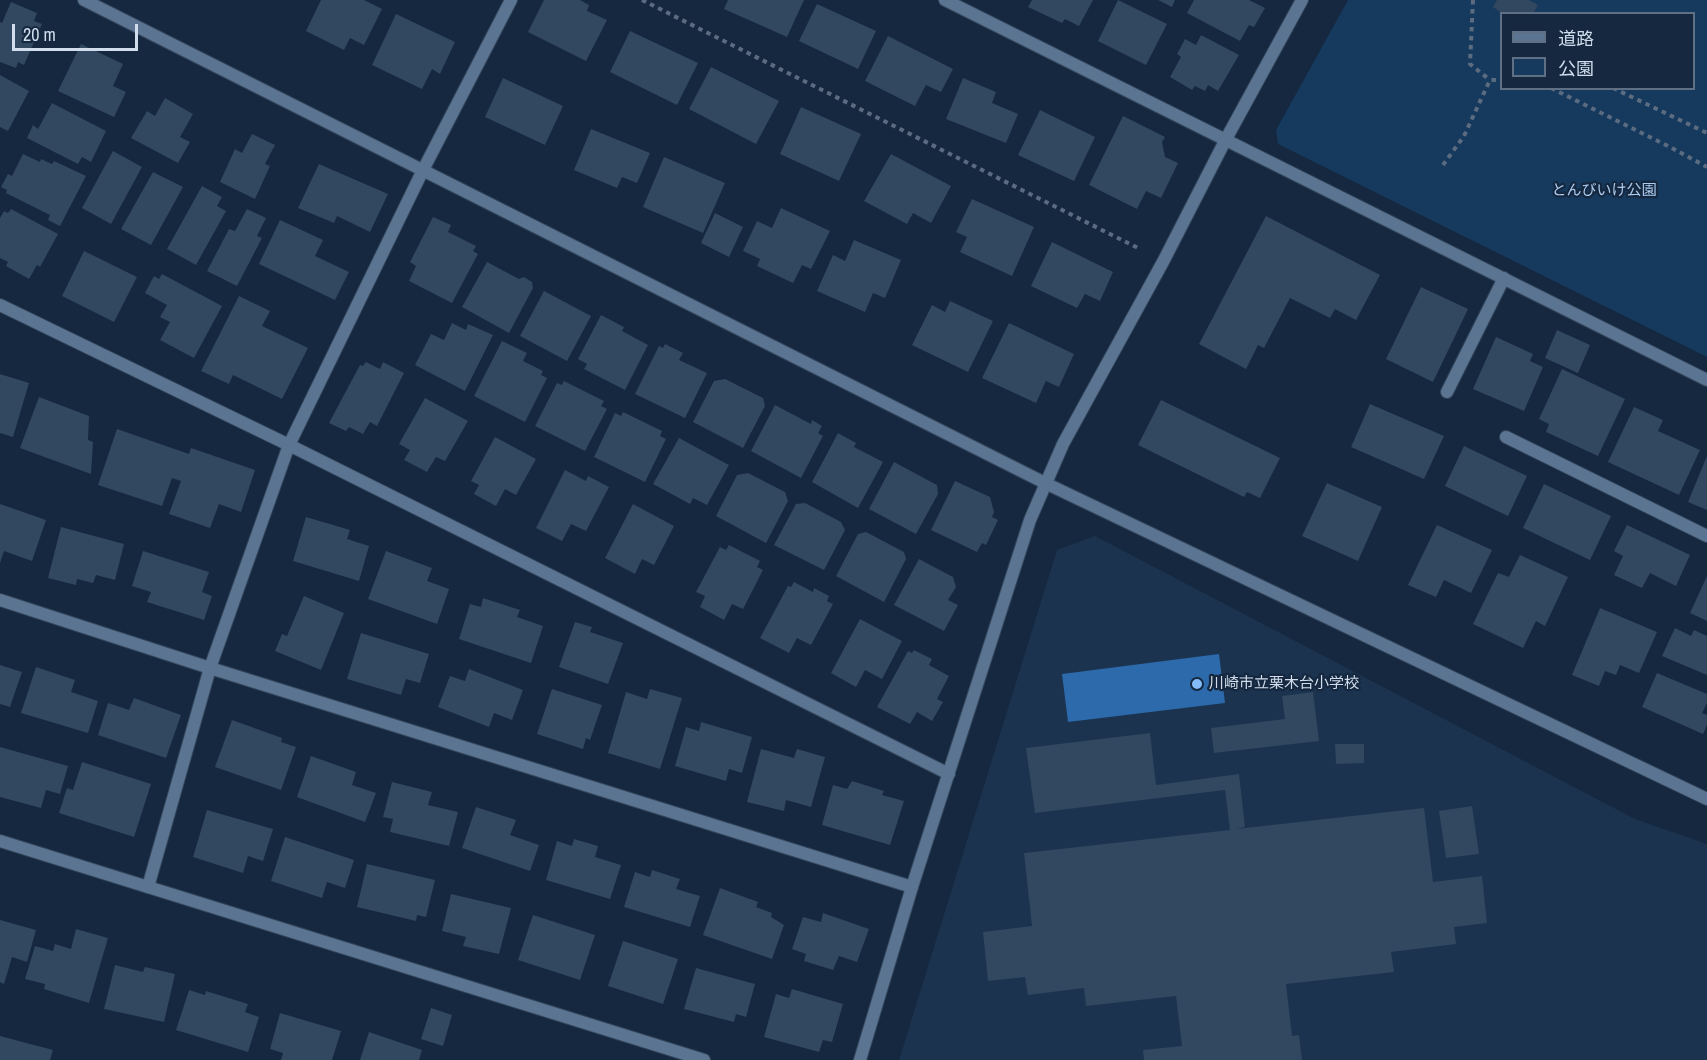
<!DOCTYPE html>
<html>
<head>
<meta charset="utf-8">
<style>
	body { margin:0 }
	#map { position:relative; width:1707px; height:1060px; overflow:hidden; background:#15283f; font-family:"Archivo Narrow","Noto Sans JP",sans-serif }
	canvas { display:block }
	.legend { position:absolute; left:1500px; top:12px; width:195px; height:78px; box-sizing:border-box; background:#15283f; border:2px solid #607084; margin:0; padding:8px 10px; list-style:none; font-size:18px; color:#d1ddec }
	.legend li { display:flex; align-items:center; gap:12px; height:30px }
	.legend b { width:30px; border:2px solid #607084 }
	.scale { position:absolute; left:12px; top:24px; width:126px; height:27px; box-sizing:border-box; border:3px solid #d1ddec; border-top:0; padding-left:8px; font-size:18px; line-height:21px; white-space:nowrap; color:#d1ddec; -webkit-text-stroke:4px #15283f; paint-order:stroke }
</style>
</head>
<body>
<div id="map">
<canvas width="1707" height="1060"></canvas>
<ul class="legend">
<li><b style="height:8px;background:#5a7491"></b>道路</li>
<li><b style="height:16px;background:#16395e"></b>公園</li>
</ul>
<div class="scale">20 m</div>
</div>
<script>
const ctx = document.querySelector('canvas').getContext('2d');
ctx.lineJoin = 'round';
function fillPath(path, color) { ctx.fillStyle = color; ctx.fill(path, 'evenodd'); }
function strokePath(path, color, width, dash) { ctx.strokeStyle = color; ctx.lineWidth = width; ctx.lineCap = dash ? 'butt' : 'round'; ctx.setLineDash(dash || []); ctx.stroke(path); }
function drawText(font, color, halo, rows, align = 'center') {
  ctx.font = font + ' "Archivo Narrow","Noto Sans JP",sans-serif'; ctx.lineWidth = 4.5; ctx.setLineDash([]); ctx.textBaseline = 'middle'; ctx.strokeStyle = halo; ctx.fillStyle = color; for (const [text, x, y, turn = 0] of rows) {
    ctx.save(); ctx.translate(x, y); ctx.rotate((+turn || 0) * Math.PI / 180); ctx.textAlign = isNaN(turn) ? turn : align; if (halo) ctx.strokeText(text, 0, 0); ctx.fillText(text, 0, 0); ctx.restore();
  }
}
fillPath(new Path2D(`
	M1095,536L1635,819L1707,844V1060H899L1057,550Z`), '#1b334f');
fillPath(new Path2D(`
	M1348,0H1707V357L1278,144L1276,130ZM1502,14H1694V88H1502Z`), '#16395e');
fillPath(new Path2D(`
	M1219,654L1225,703L1068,722L1062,674Z`), '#2c6aab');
fillPath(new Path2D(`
	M321,0H364L382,9L364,45L350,38L344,50L306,31Z
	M544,0H580L589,5L587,11L607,20L586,61L528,32Z
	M728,0H804L787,37L724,9Z
	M1032,0H1093L1079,26L1065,19L1062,23L1028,7Z
	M1118,0L1167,24L1146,65L1098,41Z
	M1158,0H1175L1172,7Z
	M1194,0H1249L1265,8L1254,27L1249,25L1240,41L1187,13Z
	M1497,0H1529L1538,5L1533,14H1503L1493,7Z
	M11,2L37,13L34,21L42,24L24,65L18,62L16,68L0,62V22L2,23Z
	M817,4L876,31L858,69L799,41Z
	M396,14L455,42L440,74L432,69L422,89L372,65Z
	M630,31L698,63L677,105L610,72Z
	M1201,35L1239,55L1218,91L1208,85L1205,91L1195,86L1192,90L1170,77L1181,57L1177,54L1185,39L1196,45Z
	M888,36L953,69L941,92L926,85L915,106L865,81Z
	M81,44L123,64L113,86L126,92L114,117L58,91Z
	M711,67L779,101L756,144L689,109Z
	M0,75L29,91L8,131L0,127Z
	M503,78L563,106L545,145L485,117Z
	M963,78L996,92L992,103L1018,114L1006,143L946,119Z
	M165,98L193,114L180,137L190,142L178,163L131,138L147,111L155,116Z
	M52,103L106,131L91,162L82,157L78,164L27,138L33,125L38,129Z
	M801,107L861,134L839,181L780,154Z
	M1040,110L1095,137L1074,181L1018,155Z
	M1123,116L1165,137L1162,142L1165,157L1178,163L1161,198L1146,191L1137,209L1089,185Z
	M591,129L650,153L637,183L622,177L617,188L574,170Z
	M252,134L275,145L265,164L270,166L255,199L220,182L235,149L242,153Z
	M113,151L142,167L111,224L82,208Z
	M23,154L40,162L41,159L52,164L54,161L86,176L60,226L48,220L50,215L6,193L7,190L1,187L8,174L12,176Z
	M891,154L951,186L931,223L913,213L907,224L864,201Z
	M664,157L725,183L703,233L643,207Z
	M319,164L388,194L370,232L337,216L334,223L298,208Z
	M153,172L183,187L151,245L121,229Z
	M202,186L222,197L217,206L226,211L196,265L167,249Z
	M972,199L1034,227L1012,276L960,252L967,237L956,232Z
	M781,208L830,231L811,269L802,265L793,283L757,266L760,259L743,251L757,221L772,228Z
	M11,209L58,234L40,267L37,265L29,279L6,266L8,262L0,258V218L4,211L8,213Z
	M247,209L266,218L257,236L262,238L237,286L207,271L229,229L235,231Z
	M715,213L743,227L729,257L701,243Z
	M1266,216L1380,275L1356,320L1335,309L1330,318L1290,298L1264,348L1258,345L1246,369L1199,344Z
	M433,217L451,225L448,232L476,246L473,251L478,254L452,303L409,281L416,266L410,262Z
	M280,220L323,240L315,256L349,272L335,300L259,264Z
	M854,240L901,260L885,298L873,293L865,312L817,291L833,255L845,261Z
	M1052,242L1113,272L1100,301L1085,294L1077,308L1031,286Z
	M84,251L137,277L114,322L62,296Z
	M487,262L519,279L524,277L532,282L533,288L509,333L462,307Z
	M162,274L222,306L194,358L160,340L170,322L160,317L167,305L145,293L154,276L159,279Z
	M1421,287L1468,309L1433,382L1386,359Z
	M544,291L591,316L567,361L520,336Z
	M239,296L270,311L262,326L308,348L282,399L233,375L229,384L201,371Z
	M950,301L993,321L968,372L912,345L932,305L945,312Z
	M601,315L624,327L622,331L648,345L625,390L584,369L587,364L578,359Z
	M452,323L466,330L468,324L493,335L465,391L415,365L431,334L444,340Z
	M1009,323L1074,354L1059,387L1046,381L1036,403L982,378Z
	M1557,330L1590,345L1578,373L1545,358Z
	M1496,337L1533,354L1530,361L1543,367L1524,411L1473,389Z
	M502,341L527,353L523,361L543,371L541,375L547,378L525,422L474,396Z
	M665,344L683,353L679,360L707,373L685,418L635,394L659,346L663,348Z
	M366,362L380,369L383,362L404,373L377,426L370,422L363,434L349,427L346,431L329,423L360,365L363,366Z
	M1562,369L1625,399L1598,456L1546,432L1549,424L1539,419Z
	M0,374L29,383L13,437L0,433Z
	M725,379L763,398L765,406L743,448L693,422L714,381Z
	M564,381L604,401L601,406L607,409L585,451L535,426L557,383L562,385Z
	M39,397L89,416L88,440L93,442L91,474L20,448Z
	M425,398L468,421L445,461L436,457L427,472L404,460L410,450L399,444Z
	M1161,400L1280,458L1260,498L1247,492L1244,497L1138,445Z
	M1370,404L1444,436L1424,479L1351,447Z
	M775,405L811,424L812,420L822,426L818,433L823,436L801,478L751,451Z
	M1634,407L1663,420L1658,431L1700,450L1679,495L1608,462Z
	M623,412L662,431L660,436L666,439L645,482L594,457L615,413L621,416Z
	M117,429L189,454L191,448L255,470L241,512L219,504L210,528L169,514L181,481L172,478L162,506L98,485Z
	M838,433L856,443L854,447L883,462L858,508L812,482Z
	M495,437L536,459L516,495L505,489L496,506L474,494L479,485L471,481Z
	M679,438L729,465L707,505L693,498L690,504L653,484Z
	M1464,446L1527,476L1508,516L1445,486Z
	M1707,456V510L1688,502Z
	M894,462L937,485L938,494L916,534L869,509Z
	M565,470L586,481L588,476L609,487L586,531L571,524L562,541L536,528Z
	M748,473L785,492L788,501L766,543L716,516L737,475Z
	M955,481L990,497L994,512L992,517L998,520L986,545L982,543L977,552L931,530Z
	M1327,483L1382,507L1358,561L1302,536Z
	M1544,484L1611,516L1590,560L1523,528Z
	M805,503L841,522L845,530L824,570L774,545L796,504Z
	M0,504L46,520L32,561L4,551L0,563Z
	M633,504L674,526L654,565L642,559L635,574L605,558Z
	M306,517L350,530L347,539L369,546L359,581L293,561Z
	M1437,525L1492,550L1471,593L1444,580L1436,597L1408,585Z
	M1627,525L1690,555L1676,586L1650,573L1642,588L1614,575L1623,556L1614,551Z
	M61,527L124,544L115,580L96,575L93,583L77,579L76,585L48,578Z
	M866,532L904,552L906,559L884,602L836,576L858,534Z
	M729,545L760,561L757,567L763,570L743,609L732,604L724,620L700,607L705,596L696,592L720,547L726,550Z
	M143,551L209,572L202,592L212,596L204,620L147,602L151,592L132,586Z
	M386,551L432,568L427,581L449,589L437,624L368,599Z
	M1520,555L1568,577L1545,626L1536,621L1523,648L1473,624L1498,573L1509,577Z
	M919,559L953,577L956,587L948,600L958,605L944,631L894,605Z
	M1707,576V621L1690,613Z
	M794,582L813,592L814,588L829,596L827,601L833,604L811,645L797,638L789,653L760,638L788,586L791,587Z
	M304,596L344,613L321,670L275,651L282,634L287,636Z
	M483,598L520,610L517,617L543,626L531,663L459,639L470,604L481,607Z
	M1600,608L1657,632L1639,673L1620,665L1616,675L1605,671L1599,686L1572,675Z
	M860,619L902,641L882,679L865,670L856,687L831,673Z
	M575,622L592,627L590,632L623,643L608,684L559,667Z
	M1675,628L1691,636L1694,630L1707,636V675L1662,656Z
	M361,633L429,654L420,683L406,679L401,695L347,679Z
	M914,650L932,659L929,665L949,676L937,699L943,702L932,721L917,712L910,724L877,707L908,651L912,653Z
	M0,665L22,672L10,707L0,704Z
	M36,667L75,680L71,692L98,701L88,733L21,713Z
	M469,669L523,690L512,720L494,713L489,727L438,707L450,676L465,681Z
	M1657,673L1707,694V703L1702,713L1707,715V725L1703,734L1642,707Z
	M552,689L602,705L590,740L586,738L583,749L537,734Z
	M650,689L682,698L660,769L608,753L626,692L647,699Z
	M1313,692L1319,741L1214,753L1211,728L1285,719L1282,696Z
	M134,698L181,715L166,758L98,735L108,703L129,710Z
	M232,720L282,738L281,742L296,747L281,790L215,767Z
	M701,722L752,737L742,773L729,769L726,781L675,766L686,727L699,731Z
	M1150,733L1156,785L1239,774L1245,827L1236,829L1424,808L1433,882L1482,876L1487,923L1454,927L1456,944L1391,952L1394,972L1286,984L1292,1036L1299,1035L1302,1060H1144L1143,1050L1182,1046L1176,996L1086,1006L1084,988L1028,995L1025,977L988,981L983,932L1032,926L1024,853L1230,830L1225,790L1035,813L1026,748Z
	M1335,744H1364V763L1336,764Z
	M0,747L68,766L60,794L46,790L41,808L0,797Z
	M761,749L794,758L797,749L825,757L811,807L786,800L784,811L747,802Z
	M311,756L356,772L352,785L376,793L365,822L297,797Z
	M82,762L151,784L134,837L59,813L67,788L73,790Z
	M852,781L884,791L882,795L904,801L890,845L822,825L833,785L847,789Z
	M392,782L432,792L428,805L458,812L449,846L390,832L393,819L383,817Z
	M1472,806L1479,854L1446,858L1439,811Z
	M476,807L516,820L510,835L539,845L530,871L462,848Z
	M207,810L273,829L263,861L248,856L243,873L193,857Z
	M285,837L354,860L345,888L327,882L322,898L271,881Z
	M574,839L598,846L595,857L621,865L610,899L546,880L557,841L572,846Z
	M367,864L435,880L426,917L417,915L416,921L357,907Z
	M652,870L680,879L676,889L700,896L690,927L624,907L635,872L650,877Z
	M720,888L758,902L756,907L772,913L771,917L784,925L772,959L703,935Z
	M451,894L511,908L499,954L463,946L466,937L442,931Z
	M823,913L869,929L857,962L839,956L833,970L804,961L806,954L792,949L803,917L821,922Z
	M533,915L595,935L580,980L518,960Z
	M0,920L36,930L27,962L12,957L4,984L0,982Z
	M76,929L108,938L89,1003L44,989L45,984L25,979L35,946L53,951L55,944L71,949Z
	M623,941L678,959L663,1004L608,986Z
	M115,965L143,972L145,967L175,974L164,1022L104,1009Z
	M696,968L755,984L746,1017L736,1014L734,1022L684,1009Z
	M792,989L843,1004L832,1042L823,1040L819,1052L764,1037L776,994L789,998Z
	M189,990L205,995L206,991L248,1004L245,1012L259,1017L248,1052L176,1030Z
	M431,1008L452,1015L443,1046L421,1039Z
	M280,1013L341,1031L332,1060H281L283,1053L270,1049Z
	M369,1032L422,1050L419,1060H360Z
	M0,1036L53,1050L50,1060H0Z`), '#324760');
const service = new Path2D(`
	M1447,392L1504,278
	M1506,437L1707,536`);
const minor = new Path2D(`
	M945,0L1707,380
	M0,305L289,445L949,774
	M0,600L210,668L912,887
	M148,887L210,668L289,445L423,170L511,0`);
const tertiary = new Path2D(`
	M84,0L1045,483L1707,799
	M0,841L704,1060
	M860,1060L912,887L1030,520L1063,444L1164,260L1226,139L1302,0`);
strokePath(service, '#33455b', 14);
strokePath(minor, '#33455b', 14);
strokePath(tertiary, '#33455b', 14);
strokePath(new Path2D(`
	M642,0L1138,248
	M1473,0L1470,64L1490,80
	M1551,88L1670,147L1707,167
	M1613,88L1707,133
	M1443,165L1464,136L1490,80H1502`), '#5c6c80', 4, [4.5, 4.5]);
strokePath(service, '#5a7491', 12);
strokePath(minor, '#5a7491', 12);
strokePath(tertiary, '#5a7491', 12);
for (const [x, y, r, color] of [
	[1197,684,6,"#84bcfb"]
]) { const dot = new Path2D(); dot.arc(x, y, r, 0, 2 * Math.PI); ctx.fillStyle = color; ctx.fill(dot); strokePath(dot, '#15283f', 2); }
drawText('15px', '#adccf0', '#15283f', [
	["とんびいけ公園",1604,191]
]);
drawText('15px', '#d1ddec', '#15283f', [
	["川崎市立栗木台小学校",1209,684]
], 'left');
</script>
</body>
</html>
